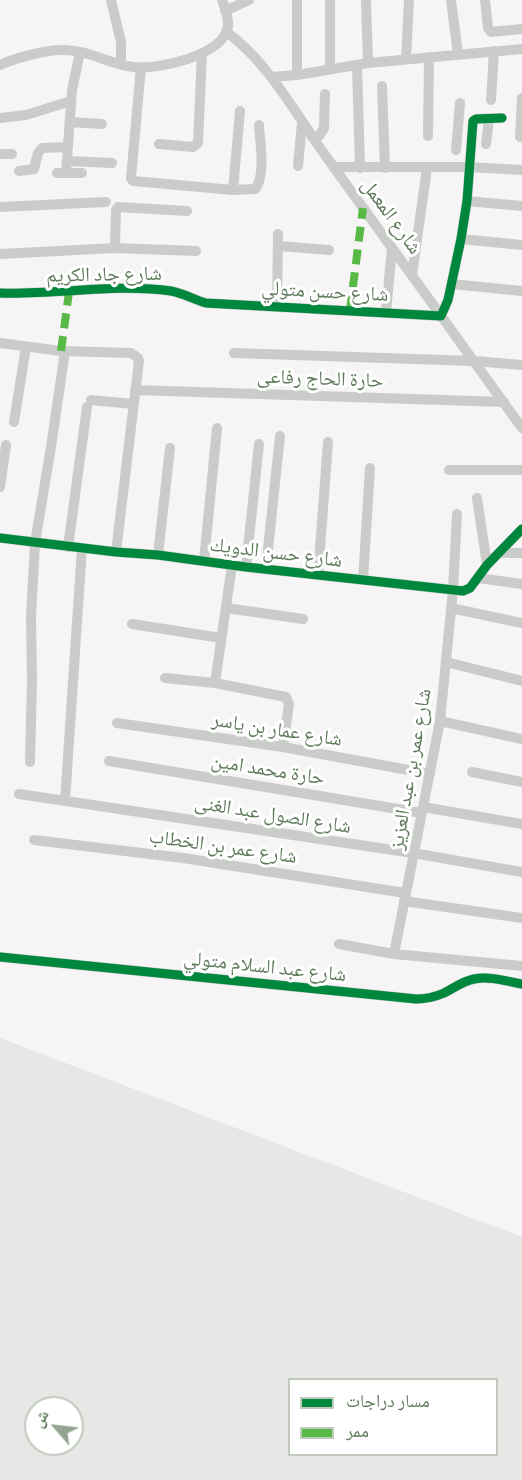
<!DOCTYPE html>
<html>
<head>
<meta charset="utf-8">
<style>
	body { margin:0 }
	#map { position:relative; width:522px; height:1480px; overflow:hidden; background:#f6f4f5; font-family:Barlow,"Noto Naskh Arabic",sans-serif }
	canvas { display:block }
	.legend { position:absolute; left:288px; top:1378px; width:210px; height:78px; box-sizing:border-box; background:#fff; border:2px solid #bfcabd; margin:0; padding:8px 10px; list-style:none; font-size:18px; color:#5f7b5b }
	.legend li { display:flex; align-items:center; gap:12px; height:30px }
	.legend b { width:30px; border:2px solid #bfcabd }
	.north { position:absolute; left:24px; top:1396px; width:60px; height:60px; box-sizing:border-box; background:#fff; border:2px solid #bfcabd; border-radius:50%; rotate:298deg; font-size:16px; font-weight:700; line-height:24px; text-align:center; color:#5f7b5b }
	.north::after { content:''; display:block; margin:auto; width:21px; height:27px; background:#94a591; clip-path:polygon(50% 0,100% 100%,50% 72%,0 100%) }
</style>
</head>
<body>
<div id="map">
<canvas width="522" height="1480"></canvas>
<ul class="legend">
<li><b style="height:8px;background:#00873e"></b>مسار دراجات</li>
<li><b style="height:8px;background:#58b947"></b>ممر</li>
</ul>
<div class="north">ش</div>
</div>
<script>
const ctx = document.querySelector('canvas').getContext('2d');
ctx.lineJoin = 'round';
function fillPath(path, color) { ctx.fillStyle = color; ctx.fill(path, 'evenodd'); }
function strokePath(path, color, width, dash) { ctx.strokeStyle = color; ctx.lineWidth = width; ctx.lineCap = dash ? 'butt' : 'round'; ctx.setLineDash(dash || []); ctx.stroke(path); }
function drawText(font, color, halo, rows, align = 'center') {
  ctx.font = font + ' Barlow,"Noto Naskh Arabic",sans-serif'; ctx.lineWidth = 6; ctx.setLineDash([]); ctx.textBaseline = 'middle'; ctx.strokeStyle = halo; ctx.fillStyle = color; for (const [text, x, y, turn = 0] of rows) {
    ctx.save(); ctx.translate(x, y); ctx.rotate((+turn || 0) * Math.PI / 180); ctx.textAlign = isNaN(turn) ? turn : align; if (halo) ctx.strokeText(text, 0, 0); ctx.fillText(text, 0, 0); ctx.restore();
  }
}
fillPath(new Path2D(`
	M0,1038L522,1237V1480H0ZM290,1380H496V1454H290ZM36,1408H72V1444H36Z`), '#e7e7e5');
strokePath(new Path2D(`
	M111,0L121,42V65
	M297,0V75
	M330,0V69
	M366,0L368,63
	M451,0L458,54
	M485,0L488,28L491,32L522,29
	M225,11L249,0
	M226,32C265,58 298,117 325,155C391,246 456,337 522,428
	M406,59L409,0
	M0,65C15,58 45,50 62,50C86,49 109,64 133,67C158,70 222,56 228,27C229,18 225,8 222,0
	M357,65L360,168
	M141,67L131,178L133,181L233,190L255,189C266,177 260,141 259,125
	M271,77L297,75L368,63L522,49
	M382,86L385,168
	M491,100L494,51
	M0,118L26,115L71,101
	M70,122L102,124
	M428,136L429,57
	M312,137L319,136L324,128L325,94
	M520,137L522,98
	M159,144L193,147L198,143L202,53
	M486,144L489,119
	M456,150L460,103
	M0,154H12
	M67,161L112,163
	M298,166L302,123
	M334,167H469L522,170
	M19,171L34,169L38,153L42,148L68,147
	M57,173H82
	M66,173L72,90L80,52
	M233,190L240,111
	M467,201L522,206
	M0,207L106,202
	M461,239L522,245
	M278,246L329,250
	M115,248L116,210L118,207L187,211
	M0,254L115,248L196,251
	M412,275L427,168
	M452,284L522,291
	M0,293C57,295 115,283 171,291C183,293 195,300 206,303L441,316L448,300L461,239L467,201L473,121L476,119L502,118
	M277,307L278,234
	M386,312L392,248
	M0,343L61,351L131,353L138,358L139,361L116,552
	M234,353L474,361L522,365
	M135,390L504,402
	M91,400L133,404
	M14,422L26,347
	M449,470H522
	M0,487L6,445
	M477,498L487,565
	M0,538L116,552L158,555L246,567L463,591L470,588L487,565L522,529
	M68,547L87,407
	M499,553H522
	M158,555L170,448
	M204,561L217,428
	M246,567L259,444
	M266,568L280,436
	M318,575L328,442
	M478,578L522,584
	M363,580L370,468
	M226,608L303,619
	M451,608L522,623
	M132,624L221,638
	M446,662L522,681
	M165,678L215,683L286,697L289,704L283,747
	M215,683L232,565
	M440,721L522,739
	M117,723L283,747L430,774
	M109,761L422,813
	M30,762L32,680L31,617L35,543L51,447L65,351
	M472,772L522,782
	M19,794L413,853L522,872
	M65,801L82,548
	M423,807L522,824
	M34,840L183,858L405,893
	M404,901L522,918
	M339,944L394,954L522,966
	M394,954L440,721L453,590L457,514
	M0,957L416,999C426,999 435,997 444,993C454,988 463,981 474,979C490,976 506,981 522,984`), '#caccca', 10);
strokePath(new Path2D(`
	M350,310L363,208
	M61,351L69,292`), '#58b947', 8, [15, 8]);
strokePath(new Path2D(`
	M0,293C57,295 115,283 171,291C183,293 195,300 206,303L441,316L448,300L461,239L467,201L473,121L476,119L502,118
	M0,538L116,552L158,555L246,567L463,591L470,588L487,565L522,529
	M0,957L416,999C426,999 435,997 444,993C454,988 463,981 474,979C490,976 506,981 522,984`), '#00873e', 9);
drawText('20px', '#5f7b5b', '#fff', [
	["شارع المعمل",392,216,54],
	["شارع جاد الكريم",104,274,-1],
	["شارع حسن متولي",325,291,3],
	["حارة الحاج رفاعى",320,378,2],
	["شارع حسن الدويك",276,552,7],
	["شارع عمار بن ياسر",277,729,9],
	["حارة محمد امين",268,769,9],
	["شارع عمر بن عبد العزيز",410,769,-80],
	["شارع الصول عبد الغنى",273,814,9],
	["شارع عمر بن الخطاب",223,846,8],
	["شارع عبد السلام متولي",265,966,6]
]);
</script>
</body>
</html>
